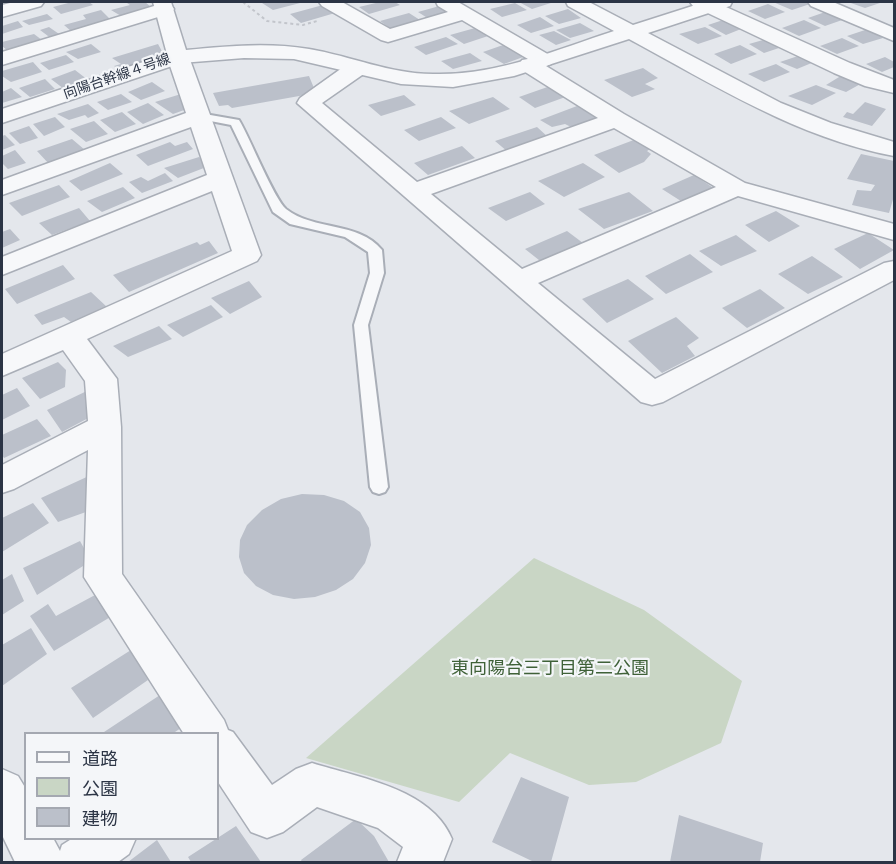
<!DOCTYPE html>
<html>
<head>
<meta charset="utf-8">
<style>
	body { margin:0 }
	#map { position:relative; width:896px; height:864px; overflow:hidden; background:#e4e7ec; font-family:"DejaVu Sans","Noto Sans JP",sans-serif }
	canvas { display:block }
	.frame { position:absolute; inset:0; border:3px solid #2b3445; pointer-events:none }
	.legend { position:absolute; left:24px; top:732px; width:195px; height:108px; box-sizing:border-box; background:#f4f6f9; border:2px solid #a4a8b1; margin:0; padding:8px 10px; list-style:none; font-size:18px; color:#2b3445 }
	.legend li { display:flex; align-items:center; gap:12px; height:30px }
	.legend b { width:30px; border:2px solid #a4a8b1 }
</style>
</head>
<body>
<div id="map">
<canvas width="896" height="864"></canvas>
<div class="frame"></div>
<ul class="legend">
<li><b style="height:8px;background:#f7f8fa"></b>道路</li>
<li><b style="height:16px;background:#c9d6c5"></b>公園</li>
<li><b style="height:16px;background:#bbc0ca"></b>建物</li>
</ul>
</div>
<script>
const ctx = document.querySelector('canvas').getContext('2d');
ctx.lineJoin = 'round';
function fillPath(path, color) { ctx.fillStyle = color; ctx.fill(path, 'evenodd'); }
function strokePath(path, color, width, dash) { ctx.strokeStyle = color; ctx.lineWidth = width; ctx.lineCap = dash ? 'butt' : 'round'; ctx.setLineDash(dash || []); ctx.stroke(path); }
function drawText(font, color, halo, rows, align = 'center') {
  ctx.font = font + ' "DejaVu Sans","Noto Sans JP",sans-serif'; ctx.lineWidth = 4.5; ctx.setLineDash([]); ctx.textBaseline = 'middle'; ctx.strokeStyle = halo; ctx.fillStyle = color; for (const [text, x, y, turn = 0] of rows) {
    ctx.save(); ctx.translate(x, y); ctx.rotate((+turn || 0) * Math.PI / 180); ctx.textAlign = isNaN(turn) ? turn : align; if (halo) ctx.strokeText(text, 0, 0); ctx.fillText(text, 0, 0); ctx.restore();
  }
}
fillPath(new Path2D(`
	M534,558L644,610L742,681L721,743L636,782L589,785L510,753L459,802L306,758Z`), '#c9d6c5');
fillPath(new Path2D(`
	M72,2H89L93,5L61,14L53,7Z
	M132,2H145L151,7L121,16L111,10L130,5L127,3Z
	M266,2H304L273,10L262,3Z
	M380,2H395L400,5L369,14L359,7Z
	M519,2H554L532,9Z
	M773,2H805L810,4L792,10Z
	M848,2H883L865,8Z
	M515,3L527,10L502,17L490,9Z
	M768,4L785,12L765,19L748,11Z
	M323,5L335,13L301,23L290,14Z
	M443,5L454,12L429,19L418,12Z
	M568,9L581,18L559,24L545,16Z
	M101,10L111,20L72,32L64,25L86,19L83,15Z
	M828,11L845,19L825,26L808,18Z
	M409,13L420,20L391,29L380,21Z
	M47,14L53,19L29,25L22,21Z
	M540,17L554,26L531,33L517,25Z
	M729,18L746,27L726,35L708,25Z
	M804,20L821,28L799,36L782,28Z
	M18,21L23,27L2,34V26Z
	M580,23L594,31L570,38L556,30Z
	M49,27L62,36L52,39L40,30Z
	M705,27L722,36L698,44L679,34Z
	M475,28L488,36L464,44L450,35Z
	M868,29L883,38L863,44L847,36Z
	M554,31L571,40L556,45L539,35Z
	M34,34L42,40L8,51L2,46V42Z
	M446,37L458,44L426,55L414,47Z
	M770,38L785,46L764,53L749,44Z
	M842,38L859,46L837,54L820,46Z
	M91,44L101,52L78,59L66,52Z
	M158,44L164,55L121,71L114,66L121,64L112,58Z
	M506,44L526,56L504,64L483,52Z
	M740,45L757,54L731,64L714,54Z
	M470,53L482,61L453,69L441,61Z
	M66,55L74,62L49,70L40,63Z
	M801,55L814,62L797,69L780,62Z
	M885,57L894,62V67L882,72L866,64Z
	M33,62L42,72L11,82L2,76V71Z
	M776,64L790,72L764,82L748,74Z
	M643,68L658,78L645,84L655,89L632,97L604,80Z
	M75,70L88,80L64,89L51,79Z
	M844,74L864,82L846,92L826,85Z
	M309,76L316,93L232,108L228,105L219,106L213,93Z
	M45,79L55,89L30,97L19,88Z
	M152,82L165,91L141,100L128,92Z
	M556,84L571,95L535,108L519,97Z
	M816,85L836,93L812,105L788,96Z
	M11,88L22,97L2,103V92Z
	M121,94L132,102L108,110L97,102Z
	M181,94L187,109L173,114L155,102Z
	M404,95L416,105L381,116L368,105Z
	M493,97L510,109L469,124L449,111Z
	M865,102L886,109L872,126L843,117L847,112L853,114Z
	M148,103L164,115L143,124L127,112Z
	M88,104L99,113L88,118L85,115L69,120L57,114Z
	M577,106L582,109L590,106L605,116L573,128L565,124L552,127L540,120Z
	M122,112L136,124L115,132L100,120Z
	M55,117L65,127L44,136L33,124Z
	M441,117L456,128L419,141L404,130Z
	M94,121L108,134L86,142L70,129Z
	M29,126L38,138L20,144L9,133Z
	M537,127L548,137L508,152L495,141Z
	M5,135L15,145L2,150V136Z
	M639,138L652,148L647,151L651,154L644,162L619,173L594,155Z
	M72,139L85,150L49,164L37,151Z
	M170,142L175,146L187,142L193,149L148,166L136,155Z
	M462,146L475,158L428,175L414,163Z
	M15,150L26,163L8,169L2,163V156Z
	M861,154L894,161V196L889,213L852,205L857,190L871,191L875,185L847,179Z
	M199,157L209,166L178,178L164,168Z
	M110,163L123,174L81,191L69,181Z
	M583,163L605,177L564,197L538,181Z
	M165,173L173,181L142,193L129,182L141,177L148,181Z
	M694,175L715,189L684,203L662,189Z
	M59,185L70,197L22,216L9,203Z
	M123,187L135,198L102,212L87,201Z
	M530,192L545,204L506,221L488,208Z
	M629,192L653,211L604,229L578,209Z
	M79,208L90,221L52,235L39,223Z
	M776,211L800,226L769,242L745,225Z
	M10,229L20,240L2,248V232Z
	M567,231L583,243L544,264L525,249Z
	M868,233L894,250L860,269L834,249Z
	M736,235L757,251L721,266L699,251Z
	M209,241L218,253L129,292L113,275L197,242L200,245Z
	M690,254L713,272L666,294L645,276Z
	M812,256L843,277L808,294L778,274Z
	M63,265L75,279L17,304L5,289Z
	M628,279L654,299L607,323L582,299Z
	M249,281L262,297L230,314L211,298Z
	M760,289L785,308L747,328L722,308Z
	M91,292L107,307L71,322L64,317L42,325L34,315Z
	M211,305L223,317L183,337L167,325Z
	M676,317L699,338L687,346L695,356L662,373L628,341Z
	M159,326L172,339L128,357L113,346Z
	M58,362L66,370L65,387L40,399L22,378Z
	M17,388L30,406L2,420V395Z
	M91,389L96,414L62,432L47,410Z
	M37,419L51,436L4,458L2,455V435Z
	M91,475L97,508L58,522L41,498Z
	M302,494L324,495L344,501L360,512L369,528L371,545L365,563L353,579L336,590L315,597L294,599L273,595L256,586L244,573L239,557L240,540L247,525L262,510L281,499Z
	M33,503L49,523L2,552V518Z
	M80,541L91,561L37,595L23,568Z
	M12,574L24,601L2,615V580Z
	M95,595L112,616L54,651L30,616L48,604L56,616Z
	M31,628L47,654L2,686V645Z
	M131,650L148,680L93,718L71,688Z
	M160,695L184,726L172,734H101Z
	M521,777L569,797L551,862H534L492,842Z
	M679,815L763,843L760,862H670Z
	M356,819L374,836L389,862H302L301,860Z
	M236,826L261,862H191L188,857Z
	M157,840L171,862H128Z`), '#bbc0ca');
const service = new Path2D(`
	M199,113L239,120C250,138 274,199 286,209C314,231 358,221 382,250L384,273L368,325L388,487L385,492L379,494L373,492L370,487L354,325L370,273L368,252L345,237L290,224L273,212L231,125L195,118V114Z`);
const minor = new Path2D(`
	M14,2H44L41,6L2,17V5Z
	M319,2H342L390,29L448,12L438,6L436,2H458L551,56L555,60L551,64L546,66L624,114L745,183L894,224V240L738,196L538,283L655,379L884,263L894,261V280L663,402L652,405L641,402L297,103L300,98L349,63L357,62L365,63L368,68L365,73L322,103L417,182L598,118L522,70L519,65L522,60L528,59L462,20L388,42L381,40L322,6ZM614,128L716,187L522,269L431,194Z
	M690,2H715L850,63L894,80V93L865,86L834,73L693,6Z
	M808,2H833L894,28V41L811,6Z
	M164,3L171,5L174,9L171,13L2,65V52Z
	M178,51L185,53L189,57L261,255L257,261L87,339L117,379L121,427L122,574L224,720L228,730L233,732L272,785L296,769L312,763C359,778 431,788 452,839L443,862H397L403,847L378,828L317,807L283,832L267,838L251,832L218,782V734H184L84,577L88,450L14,489L2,493V465L88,421L85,381L63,350L2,376V354L232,251L212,191L2,275V257L207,175L191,127L2,195V180L186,113L167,57L171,53Z
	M2,769L18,776L26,789V838H53L60,851L62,845L73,838H136L129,854L118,862H15L2,835Z`);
const tertiary = new Path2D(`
	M153,2H171L186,50C227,46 268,42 309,49C351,56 390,74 433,74C495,76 556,50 614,31L568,6L566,2H589L633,25L705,2H732L730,6L648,33L781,103L831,123L894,142V156C798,138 714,85 629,39L514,76L453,87L401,84L294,59L244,58L181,63L2,123V109L167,54Z`);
strokePath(service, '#a9aeb7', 4);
strokePath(minor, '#a9aeb7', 3);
strokePath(tertiary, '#a9aeb7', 3);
strokePath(new Path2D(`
	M243,2L267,21L303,25L317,21`), '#c2c5cb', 2, [3, 3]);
fillPath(service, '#f7f8fa');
fillPath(minor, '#f7f8fa');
fillPath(tertiary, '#f7f8fa');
drawText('14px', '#2b3445', '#f4f6f9', [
	["向陽台幹線４号線",117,77,-19]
]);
drawText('18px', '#3f6138', '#f4f6f9', [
	["東向陽台三丁目第二公園",550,669]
]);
</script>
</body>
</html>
